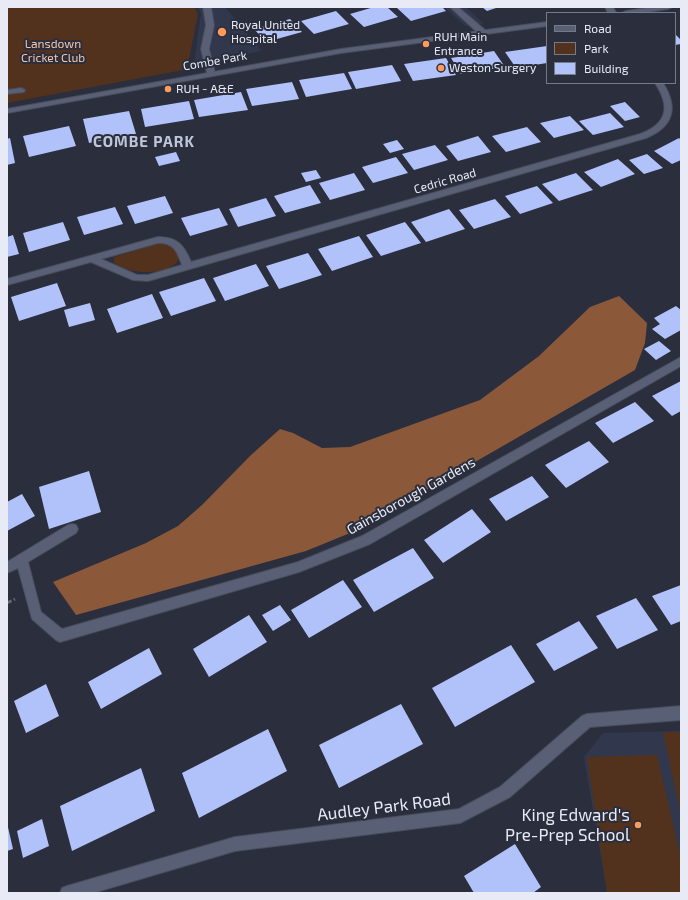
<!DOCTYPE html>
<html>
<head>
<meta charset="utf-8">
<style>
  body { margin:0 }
  #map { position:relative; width:688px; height:900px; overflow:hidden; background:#2a2e3d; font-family:"Exo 2",sans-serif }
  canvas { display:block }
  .frame { position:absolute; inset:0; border:8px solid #e8ebf5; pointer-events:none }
  .legend { position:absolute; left:546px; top:12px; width:130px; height:72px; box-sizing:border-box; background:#2a2e3d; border:1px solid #767a87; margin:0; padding:5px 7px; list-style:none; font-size:12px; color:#e8ebf5 }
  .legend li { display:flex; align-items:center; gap:8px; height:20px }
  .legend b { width:20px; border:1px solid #767a87 }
</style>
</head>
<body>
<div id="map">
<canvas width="688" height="900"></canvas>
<div class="frame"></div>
<ul class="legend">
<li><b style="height:5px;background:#596076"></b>Road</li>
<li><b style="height:11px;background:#53321d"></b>Park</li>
<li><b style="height:11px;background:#b1c1f9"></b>Building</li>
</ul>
</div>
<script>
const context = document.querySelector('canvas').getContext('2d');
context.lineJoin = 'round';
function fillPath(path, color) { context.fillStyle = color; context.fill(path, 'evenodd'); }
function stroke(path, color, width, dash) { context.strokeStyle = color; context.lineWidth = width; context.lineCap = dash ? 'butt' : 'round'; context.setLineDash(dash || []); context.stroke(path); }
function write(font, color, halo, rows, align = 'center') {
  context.font = font + ' "Exo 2",sans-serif'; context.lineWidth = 4; context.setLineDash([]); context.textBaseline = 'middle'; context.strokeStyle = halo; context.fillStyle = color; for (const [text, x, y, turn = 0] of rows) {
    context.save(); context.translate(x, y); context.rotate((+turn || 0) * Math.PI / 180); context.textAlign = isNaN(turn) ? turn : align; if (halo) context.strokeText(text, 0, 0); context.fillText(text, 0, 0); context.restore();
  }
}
fillPath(new Path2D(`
  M197 7H225L262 51 194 64 201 13Z
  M444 7H466L484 24 465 26Z
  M681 731V893H607L584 757 603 733Z`), '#31374c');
fillPath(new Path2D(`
  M7 7H194L198 13 188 65 183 70 7 103Z
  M160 243 173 247 180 257C172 277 129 275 114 263V257Z
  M663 732H681V815Z
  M657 755 681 859V893H607L587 757Z`), '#53321d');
fillPath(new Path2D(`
  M619 296 647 323 645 343 635 370 355 531 306 551 76 615 53 582 146 543 178 526 202 505 251 455 280 429 293 433 322 448 350 447 480 400 539 356 590 307Z`), '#8b5939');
fillPath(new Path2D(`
  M374 7H387L398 17 364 27 350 14Z
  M442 7 446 11 411 21 397 8Z
  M482 7H499L487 11Z
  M336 11 349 24 314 34 301 21Z
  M290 19 302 32 266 42 254 29Z
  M675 34 681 40V44L675 45Z
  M547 46V63L516 68 505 52Z
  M494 51 505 67 461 74 451 58Z
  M446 58 456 75 413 81 404 64Z
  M392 65 401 81 356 89 348 72Z
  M344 73 352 89 306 97 299 80Z
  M292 82 299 99 252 106 246 89Z
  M241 92 248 110 199 117 194 100Z
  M189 101 194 119 145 127 141 109Z
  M625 102 640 117 625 121 610 106Z
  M129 111 136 134 89 143 83 119Z
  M610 113 624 127 593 135 579 121Z
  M570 116 584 130 554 138 540 123Z
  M69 126 76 146 29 157 23 136Z
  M527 127 541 142 506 152 492 136Z
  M478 136 491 152 458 161 446 146Z
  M10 138 15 163 7 165V139Z
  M679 138 681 140V160L672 164 654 151Z
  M397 140 404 149 390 153 383 144Z
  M435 145 448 160 414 170 402 154Z
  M176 152 180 161 159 166 155 157Z
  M647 154 663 168 644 174 629 160Z
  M396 157 408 173 373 183 362 167Z
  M618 159 635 174 601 187 584 172Z
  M316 170 321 178 306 182 301 173Z
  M354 173 365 190 330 200 319 183Z
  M576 173 593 190 559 201 542 184Z
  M310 185 321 203 285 213 274 196Z
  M537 186 553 203 520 214 505 196Z
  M165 196 173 213 135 224 127 206Z
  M266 198 276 216 238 227 229 209Z
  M495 199 511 217 474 229 459 210Z
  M115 207 123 224 84 235 77 217Z
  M219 208 228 225 190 236 181 218Z
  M449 209 465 229 426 242 411 222Z
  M63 222 70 240 29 252 23 233Z
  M405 222 421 243 381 256 366 235Z
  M13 235 19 254 7 257V237Z
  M359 236 373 257 332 271 318 249Z
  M308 253 322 275 279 289 266 266Z
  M256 264 269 286 225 301 213 278Z
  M204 278 216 301 171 316 159 292Z
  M57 283 66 306 19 321 11 297Z
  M152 294 163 318 117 333 107 309Z
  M90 303 95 320 69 327 64 310Z
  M676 306 681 310V330L665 339 652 329 660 324 654 318Z
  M659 341 671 351 656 360 644 349Z
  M681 381V411L672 416 652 396Z
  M635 402 654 421 613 443 595 423Z
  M589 441 609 462 566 488 545 465Z
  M89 471 101 512 49 529 39 487Z
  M532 476 549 497 506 521 489 499Z
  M22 494 35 516 7 531V502Z
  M472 509 491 532 443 563 424 540Z
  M413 548 434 578 374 612 353 580Z
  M343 580 362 607 309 638 291 610Z
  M681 585V621L671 625 652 596Z
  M636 598 658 630 617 649 596 616Z
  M280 605 291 620 273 631 262 615Z
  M249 615 267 642 209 677 193 649Z
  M579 621 598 648 554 671 536 644Z
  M511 645 535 682 455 727 432 688Z
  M149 648 162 674 101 709 88 682Z
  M46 684 59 716 26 733 14 701Z
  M401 704 423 744 339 788 319 745Z
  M268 729 287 771 199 818 182 773Z
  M141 768 155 811 72 851 60 806Z
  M42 819 49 846 23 858 17 831Z
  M7 823 13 849 7 851Z
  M515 844 541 887 533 893H474L464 876Z`), '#b1c1f9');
const service = new Path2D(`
  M203 7H211L214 25 209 49 215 73 211 75 207 73 201 49 206 25Z
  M450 7H458L485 30V34H479Z
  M605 7H613L616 13H608Z
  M21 88 25 90 24 92 7 94V90Z`);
const minor = new Path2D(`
  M655 83H663C679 108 673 127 646 138L148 281 133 280 91 262 7 285V279L158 237C177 237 184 245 191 262L640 134C667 124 671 107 655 83ZM158 243C174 243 177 251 182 265L148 275H137L101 259Z
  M681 357V366L370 544 299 572 60 642 56 640 32 619 18 568 7 573V562L68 525 72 524 76 525 78 529 76 533 28 562 41 612 62 629 298 562 362 536Z
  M681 706V720L590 727 510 797 460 823 235 851 93 893H60L62 888 67 886 235 837 459 809 500 787 582 716 587 714Z`);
const tertiary = new Path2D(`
  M653 7H672L668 9 641 13H622L626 11Z
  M547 22V26L341 53 7 113V109L341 49Z`);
stroke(service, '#484c5a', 2);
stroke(minor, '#484c5a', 2);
stroke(tertiary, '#484c5a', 2);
stroke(new Path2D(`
  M7 603 15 599`), '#646876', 3, [5, 2.5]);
fillPath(service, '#596076');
fillPath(minor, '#596076');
fillPath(tertiary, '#596076');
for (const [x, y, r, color] of [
  [222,32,5,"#ff9b5a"],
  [426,44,4,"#ff9b5a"],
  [441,68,4,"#ff9b5a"],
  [168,89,4,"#ff9b5a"],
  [638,825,4,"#ff9b5a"]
]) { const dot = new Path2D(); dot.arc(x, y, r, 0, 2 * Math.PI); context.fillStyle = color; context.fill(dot); stroke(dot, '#2a2e3d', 1.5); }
write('12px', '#e8ebf5', '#2a2e3d', [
  ["Royal United",231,25],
  ["Hospital",231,39],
  ["RUH Main",434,37],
  ["Entrance",434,51],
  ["Weston Surgery",449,68],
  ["RUH - A&E",176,89]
], 'left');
write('12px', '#f5c5a9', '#2a2e3d', [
  ["Lansdown",53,44],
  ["Cricket Club",53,58]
]);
write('12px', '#e8ebf5', '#2a2e3d', [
  ["Combe Park",215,61,-10],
  ["Cedric Road",445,181,-16]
]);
write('14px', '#e8ebf5', '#2a2e3d', [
  ["Gainsborough Gardens",411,496,-29]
]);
context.letterSpacing = '1px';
write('bold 15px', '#c0c5d9', '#2a2e3d', [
  ["COMBE PARK",144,142]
]);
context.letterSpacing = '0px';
write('17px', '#e8ebf5', '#2a2e3d', [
  ["Audley Park Road",384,807,-7]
]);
write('17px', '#e8ebf5', '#2a2e3d', [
  ["King Edward's",630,815],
  ["Pre-Prep School",630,835]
], 'right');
</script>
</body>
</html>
